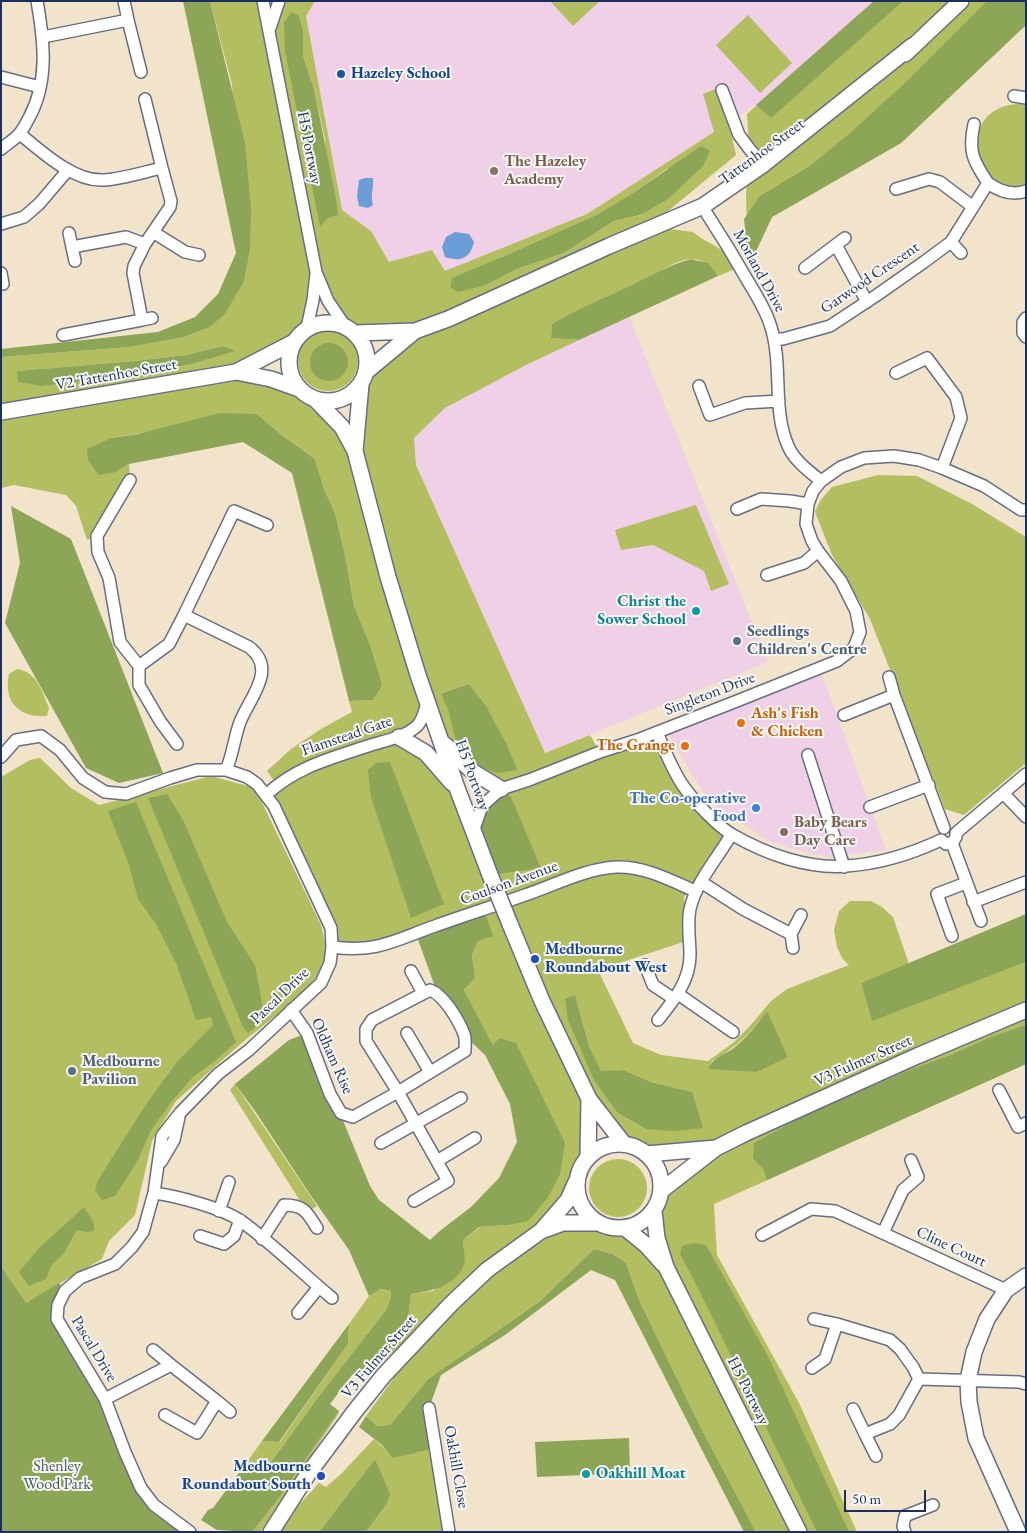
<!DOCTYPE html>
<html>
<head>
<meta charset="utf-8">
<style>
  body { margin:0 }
  #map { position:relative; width:1027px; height:1533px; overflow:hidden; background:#f2e3cb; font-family:"EB Garamond",serif }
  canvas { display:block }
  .frame { position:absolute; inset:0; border:2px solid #1b2f5e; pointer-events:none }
  .scale { position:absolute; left:844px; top:1490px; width:82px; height:22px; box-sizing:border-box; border:2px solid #1b2f5e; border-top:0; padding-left:6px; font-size:15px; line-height:18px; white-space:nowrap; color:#1b2f5e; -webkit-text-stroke:4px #f6f6f2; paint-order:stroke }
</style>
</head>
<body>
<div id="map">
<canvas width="1027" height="1533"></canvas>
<div class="frame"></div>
<div class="scale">50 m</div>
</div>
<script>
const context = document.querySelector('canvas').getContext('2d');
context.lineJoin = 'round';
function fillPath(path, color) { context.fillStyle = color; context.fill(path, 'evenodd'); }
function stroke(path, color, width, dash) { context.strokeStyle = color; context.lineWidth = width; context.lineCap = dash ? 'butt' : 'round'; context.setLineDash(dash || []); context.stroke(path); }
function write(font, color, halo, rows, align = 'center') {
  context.font = font + ' "EB Garamond",serif'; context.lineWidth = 4; context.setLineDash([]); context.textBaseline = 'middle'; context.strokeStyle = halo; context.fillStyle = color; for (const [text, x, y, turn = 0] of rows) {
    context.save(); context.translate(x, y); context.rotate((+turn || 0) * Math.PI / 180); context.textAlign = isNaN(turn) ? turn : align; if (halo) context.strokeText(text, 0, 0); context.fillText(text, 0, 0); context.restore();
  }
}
fillPath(new Path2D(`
  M315 1H875L756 105 587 214 445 272 432 250 389 262 371 231 342 210 306 16Z
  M629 316 768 662 545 753 416 465 414 438 445 408 526 365Z
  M822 674 886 850 829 857 793 849 767 840 708 800 668 735Z`), '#efd0e7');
fillPath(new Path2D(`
  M210 1H263L269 28 279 1H315L306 16 342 210 371 231 389 262 432 250 445 271 587 214 714 132 703 94 716 89 726 112 736 155 662 216 645 226 693 232C708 245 729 249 740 267L718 276C711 266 703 258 690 259 674 261 661 271 647 278 616 294 582 306 552 324L551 338 579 340 526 365 445 408 414 438 416 465 545 753 590 735 600 752 657 732 673 769 731 835 721 852 684 897 686 941 598 970 633 1043 661 1055 708 1061 733 1043 750 1026 771 1001 787 989 849 965 842 958 837 947 834 930 839 911 850 901H871L882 907 893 917 909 964 861 983 872 1020 1026 962V1064L714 1204 717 1255 799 1403 857 1532H756L699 1424 639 1300 626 1263 613 1254 594 1249 539 1302 428 1379 390 1425 377 1426 366 1416 391 1382 414 1344 401 1345 379 1365H371L396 1344 408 1319 411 1294 433 1291 464 1263 463 1240 480 1227 508 1225 547 1199 499 1038 493 1045 464 990 475 978 472 955 478 941 484 910 383 946 332 947V937L267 794 277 785 267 771 291 749 321 729 352 712 349 701 373 700 369 642 354 606 346 560 335 513 324 489 315 459 283 436 257 414 111 438 116 472 129 464 130 480 97 536 87 540 76 506 66 495 14 485 1 488V357L130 347 184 337 208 328 244 281 232 84ZM299 16 303 30V56L314 89 325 139 328 218 320 226 308 164ZM668 168 641 215 614 221 564 253 517 269 486 285 502 257 596 215 633 193ZM316 274 345 326 356 333 413 327 367 371V386L355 450 315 399 299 389 237 371 294 342 307 328ZM223 346 235 351 192 364 131 376 18 382V371L135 361 186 355ZM469 684C490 711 504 738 518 770L455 739 448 710 442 695ZM428 702 441 741 501 789 473 831 457 788 399 737 419 725ZM575 995 589 1046 601 1072 624 1070 651 1082 691 1092 594 1080ZM767 1012 788 1057 709 1069 712 1061C736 1047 750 1034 767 1012ZM590 1100 624 1144 637 1147 647 1154 715 1149 662 1190 659 1201 654 1211 665 1266 625 1228H612L597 1223 542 1230 576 1181 580 1169 588 1157Z
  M550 1H600L573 26Z
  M874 1H1026V25L901 143 772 217 751 262 748 257 746 195 749 147 747 114Z
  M748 15 792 63 760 93 716 45Z
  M1018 104 1026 105V186C1005 190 994 183 983 167 980 163 976 158 976 153 974 125 990 105 1018 104Z
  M298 361a30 30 0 1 1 60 0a30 30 0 1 1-60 0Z
  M878 475 917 476 972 504 1026 537V763L964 815 945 809 870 619 832 555 815 512 820 501 832 487Z
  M696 505 729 584 711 591 704 571 653 545 621 550 615 530Z
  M17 669C37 672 42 691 49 708L47 716C19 718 3 702 9 674Z
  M40 758 71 788 99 805 211 776 255 788 321 925 327 951 319 973 306 991 244 1041 176 1101 152 1141 135 1215 109 1241 102 1259 26 1303 1 1532V777L30 760Z
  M235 1084 317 1206 307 1212 230 1090Z
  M589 1188a29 29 0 1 1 58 0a29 29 0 1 1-58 0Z
  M381 1289 391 1291V1297L386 1310 319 1396 264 1472 244 1466 262 1441 280 1442 348 1344 349 1324 369 1296Z
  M339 1411V1413L260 1532H252L276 1502Z
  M374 1439 394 1457 436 1448 449 1532H366L386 1505 381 1475 375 1459 319 1532H280L295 1509 319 1483 326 1487 341 1474Z`), '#b2be60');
fillPath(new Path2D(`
  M183 1H210L245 143 251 209 250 248 244 281 225 314 208 328 184 337 130 347 1 357V349L158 332 195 317 218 294 236 253Z
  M874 1H903L771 118 756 105Z
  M987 1H1026V25L901 143 772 217 751 262 748 257 744 219 760 196 810 166 849 134 906 82Z
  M292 12 299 16 303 30V56L314 89 336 199 338 215 328 218 320 227 285 51 284 22Z
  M701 146 710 151 703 166 668 199 640 215 614 221 564 253 517 269 486 285 458 292 450 287 452 278 502 257 596 215 633 193Z
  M691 259 708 263 718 276 579 340 551 338 552 324C577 309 604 298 630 286 650 276 669 265 691 259Z
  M310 362a19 19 0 1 1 38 0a19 19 0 1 1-38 0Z
  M223 346 236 351 192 364 131 376 41 386 18 382 17 371 135 361 186 355Z
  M220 413 257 414 283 436 315 459 324 489 335 513 346 560 354 606 369 642 382 685 373 700 349 701 292 473 243 442 129 464 116 472 99 475 88 460 87 449 111 438 138 434Z
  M11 506 71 539 163 773 119 783 86 768 5 623 20 563Z
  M469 684 486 706 506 743 518 770 496 773 478 765 455 739 448 710 441 694Z
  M390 762 444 904 411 918 371 797 368 770 376 763Z
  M501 789 511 797 541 868 490 875 473 832 482 806Z
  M167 794 184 822 227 922 255 965 263 1009V1021L248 1033 243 1027 148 798Z
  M136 802 236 1042 215 1061 193 1077 173 1100 151 1130 138 1160 115 1196 102 1200 95 1190 98 1180 147 1103 177 1062 213 1025 211 1017 196 1020 176 963 156 924 138 899 129 865 108 811Z
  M484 910 493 936 478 941 472 955 475 978 464 990 493 1045 499 1038 516 1043 565 1143 560 1174 547 1199 528 1221 508 1225 479 1227 463 1240C463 1247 466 1257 464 1264 457 1286 431 1291 411 1294L408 1319 396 1344 371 1365 352 1375 330 1404 339 1411 276 1502 252 1532 217 1530 201 1520 208 1510 213 1508 244 1466 264 1472 319 1396 386 1310 391 1297V1291L381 1289 369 1296 349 1250 309 1193 255 1111 235 1084 289 1040 307 1033 370 1186 379 1200 430 1240 441 1230 471 1207 499 1178 517 1142 510 1104 485 1055 465 1036 433 991 434 984 416 934Z
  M1026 914V962L872 1021 861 983Z
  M575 995 589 1046 601 1071 624 1070 651 1082 692 1092 703 1128 674 1131 646 1129 617 1112 594 1080 568 1020 565 999Z
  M767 1011 788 1057 757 1072 708 1069C714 1056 725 1055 735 1047 748 1036 757 1025 767 1011Z
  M1026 1025V1064L767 1180 764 1170 753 1158 754 1143 805 1115 910 1070 953 1054 991 1037Z
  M84 1207 93 1221 94 1231 86 1232 77 1230 64 1253 51 1266 46 1279 29 1286 19 1272 39 1248Z
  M694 1243 706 1245 769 1358 849 1532H817L700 1292 680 1254 682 1246Z
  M594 1249 613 1254 626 1263 639 1300 699 1424 756 1532H744L615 1280 591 1270 505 1335 441 1375 429 1408 436 1448 393 1458 382 1445 359 1427 366 1416 377 1426 390 1425 428 1379 539 1302Z
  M1 1267 26 1303 59 1283 65 1291 57 1319 105 1399 141 1488 189 1532H1Z
  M349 1324 348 1344 279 1442 262 1441Z
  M629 1438 630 1473 537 1477 535 1442Z
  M375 1459 390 1494 386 1505 366 1532H319Z`), '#8da556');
fillPath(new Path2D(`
  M365 178H373C374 189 370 194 373 205L368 208 359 206 357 196 359 180Z
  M455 232 469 234 474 242C470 259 460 262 445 257L442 247 446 237Z`), '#6b9ed6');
const minor = new Path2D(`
  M263 1 316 272 328 301 345 326
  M128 20 141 72
  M270 28 279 1
  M43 37 128 20 124 1
  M1 77 40 87
  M722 90 739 135 751 151 764 164
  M1014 96 1026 98
  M974 124C968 151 973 161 988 183
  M20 134C42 152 74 182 104 180 122 179 144 172 162 168L145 99
  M1 149C7 144 14 140 19 134 23 130 26 123 29 118 49 81 44 41 37 1
  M162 168 171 201 170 207 153 232 185 252 199 255
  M896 189 929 179 940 182 973 207
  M707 214C722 237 736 260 749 283 757 296 765 309 770 324 784 365 771 410 789 448 795 461 810 472 821 481
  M1 224 24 217 39 204 68 170
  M69 233 72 247
  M951 242 961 253
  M145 244 134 266 133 273 142 320 152 318
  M836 245 867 302
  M75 261 72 247 126 237 145 244 153 232
  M805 268 845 238
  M1 273 3 284
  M1026 318 1023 322V333L1026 337
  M307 328 313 300 316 274
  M63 335 142 320
  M775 339H783L830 326 877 295 924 262 951 242 988 183C999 191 1012 196 1026 191
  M896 373 927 358 956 397 961 418 942 468
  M699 386 710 415 745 403 779 401
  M130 480 97 536 98 552 109 578 120 642 139 666V685L160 721 177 744
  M737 509 761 499 790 501 808 504
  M767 575 804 563 818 551
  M139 666 169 644 184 615
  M889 677 894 695 944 828
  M844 715 894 695
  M657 732C665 751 672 770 684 787 694 801 718 827 733 835 766 854 807 869 846 866 879 864 911 854 941 840
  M808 755 844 867
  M1 757 16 740 41 736 60 750 83 778 105 792 126 794 170 778 197 770H226L247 777 257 784 274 806 331 928 332 947 330 963 321 983 249 1050 218 1074 180 1113 162 1136 154 1193 143 1232 132 1247 115 1264 80 1278 65 1291 58 1305 57 1319 105 1399 125 1452 141 1488 154 1505 190 1532
  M226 770C233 755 234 738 240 722 250 697 278 669 249 647L184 615 234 511 267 525
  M267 794C298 766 332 758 371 745 387 740 405 737 417 726 423 721 425 708 428 701
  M1004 794 1026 817
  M870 807 929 785
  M473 832 482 806 501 789 529 780 600 752 637 740 737 701 837 661 854 648 860 632 856 611 841 581 818 551 812 541 806 524 808 504 813 491 821 481 841 467 864 458 894 456 919 460 942 468 984 486 1021 510H1026
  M941 840 946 844 953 842 956 837V833L1026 774
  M952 843 981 921
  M701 882 743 909 791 934 801 915
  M973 902 1026 882
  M791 934 793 948
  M952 936 937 894 966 883
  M332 947C377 953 395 940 435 926 465 915 495 906 525 895 555 885 584 869 616 867 644 866 670 880 695 891
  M645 965 653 985 674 999
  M411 971 423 993
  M678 994 733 1032
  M291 1010 307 1033 330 1094 341 1113 353 1117 398 1092 465 1051C465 1046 466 1039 464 1034 459 1021 444 995 430 990L372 1020 366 1029V1041L398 1092 448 1181 414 1201
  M658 1020C674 1000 690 981 690 955 690 940 687 924 690 909 696 882 717 859 731 835
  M407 1033 430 1072
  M999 1090 1018 1127 1026 1123
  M381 1143 461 1098
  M437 1161 475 1138
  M161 1162 174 1140 179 1117
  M154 1193C177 1196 222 1208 241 1221 273 1244 302 1273 332 1298
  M219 1211 229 1182
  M883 1233 903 1190 918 1177 911 1160
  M762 1235 811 1209 835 1211 1006 1290
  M200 1236 224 1244 234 1236 240 1220
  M262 1239 284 1205C304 1205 307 1212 317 1228
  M298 1313 319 1287
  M814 1319 837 1324 890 1340 900 1349 913 1367 919 1379
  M812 1368 825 1359 837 1324
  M105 1399 171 1365 153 1350
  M217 1401 230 1412
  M429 1408 449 1532
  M853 1409 865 1434
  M165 1415 197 1433 217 1401 171 1365
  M876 1456 865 1434 890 1424 899 1415 919 1379 1019 1382 1026 1384
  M905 1532 903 1526 905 1516 933 1505`);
const tertiary = new Path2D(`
  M905 54 961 1
  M289 362a39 39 0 1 1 78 0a39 39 0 1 1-78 0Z
  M356 333 415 331 448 319 609 246 703 206 764 164 912 46
  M367 371 415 331
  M236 372 271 379 299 389
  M315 399 342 427 355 451 388 577 418 675 457 788 490 875
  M1 412 236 372 294 342
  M355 451 361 384
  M399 737 426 753 452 783
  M444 744 473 772 501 789
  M510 924 542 1001 589 1099 624 1144
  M577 1186a42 42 0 1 1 84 0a42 42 0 1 1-84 0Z
  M647 1154 716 1148
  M588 1157 589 1099
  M662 1190 716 1148 746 1133 917 1056 1026 1010
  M654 1211 657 1238 666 1267 799 1532
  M625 1228 646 1245 663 1264
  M542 1230 568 1200 576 1182
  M271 1532 308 1474 355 1411 384 1375 451 1304 487 1270 541 1231 563 1223H597
  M1018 1532 976 1438 969 1402 968 1380 974 1352 987 1319 1006 1290 1026 1276`);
stroke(minor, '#666e84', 14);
stroke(tertiary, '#666e84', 18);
stroke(minor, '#fff', 11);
stroke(tertiary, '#fff', 15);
const tertiaryBridge = new Path2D(`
  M490 875 510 924`);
stroke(tertiaryBridge, '#666e84', 18, []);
stroke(tertiaryBridge, '#fff', 15);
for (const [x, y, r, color] of [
  [341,74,5,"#1a4fb4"],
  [494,171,5,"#8d6e63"],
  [696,611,5,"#0f9aa8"],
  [737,641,5,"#5c6f8a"],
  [741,723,5,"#e8710a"],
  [685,746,5,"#e8710a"],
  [756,808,5,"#3f7fe0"],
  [784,832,5,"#8d6e63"],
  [535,959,5,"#1a4fb4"],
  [72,1071,5,"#5c6f8a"],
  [586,1474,5,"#0f9aa8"],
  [321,1476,5,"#1a4fb4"]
]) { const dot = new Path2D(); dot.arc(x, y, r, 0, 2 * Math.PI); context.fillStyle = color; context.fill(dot); stroke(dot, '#f6f6f2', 2); }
write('bold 16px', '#164399', '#f6f6f2', [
  ["Hazeley School",351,74],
  ["Medbourne",545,950],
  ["Roundabout West",545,968],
  ["Medbourne",311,1467,"right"],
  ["Roundabout South",311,1485,"right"]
], 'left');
write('16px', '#1b2f5e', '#f6f6f2', [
  ["H5 Portway",309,148,79],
  ["Tattenhoe Street",762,152,-36],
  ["Morland Drive",759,271,61],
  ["Garwood Crescent",870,278,-34],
  ["V2 Tattenhoe Street",116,375,-10],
  ["Singleton Drive",710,694,-21],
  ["Flamstead Gate",347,736,-19],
  ["H5 Portway",472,775,70],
  ["Coulson Avenue",509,883,-20],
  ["Pascal Drive",280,996,-44],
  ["Oldham Rise",332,1056,66],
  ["V3 Fulmer Street",863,1061,-24],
  ["Cline Court",951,1247,25],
  ["Pascal Drive",94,1349,59],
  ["V3 Fulmer Street",379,1357,-49],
  ["H5 Portway",748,1391,63],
  ["Oakhill Close",456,1467,80]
]);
write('bold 16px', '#785e54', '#f6f6f2', [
  ["The Hazeley",504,162],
  ["Academy",504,180],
  ["Baby Bears",794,823],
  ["Day Care",794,841]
], 'left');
write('bold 16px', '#0d838f', '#f6f6f2', [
  ["Christ the",686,602],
  ["Sower School",686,620],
  ["Oakhill Moat",596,1474,"left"]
], 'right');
write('bold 16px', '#4e5e75', '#f6f6f2', [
  ["Seedlings",747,632],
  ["Children's Centre",747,650],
  ["Medbourne",82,1062],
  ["Pavilion",82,1080]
], 'left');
write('bold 16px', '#c56008', '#f6f6f2', [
  ["Ash's Fish",751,714],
  ["& Chicken",751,732],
  ["The Grange",675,746,"right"]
], 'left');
write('bold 16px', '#366cbe', '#f6f6f2', [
  ["The Co-operative",746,799],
  ["Food",746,817]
], 'right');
write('16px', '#485a5f', '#f6f6f2', [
  ["Shenley",57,1467],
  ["Wood Park",57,1485]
]);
</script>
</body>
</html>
